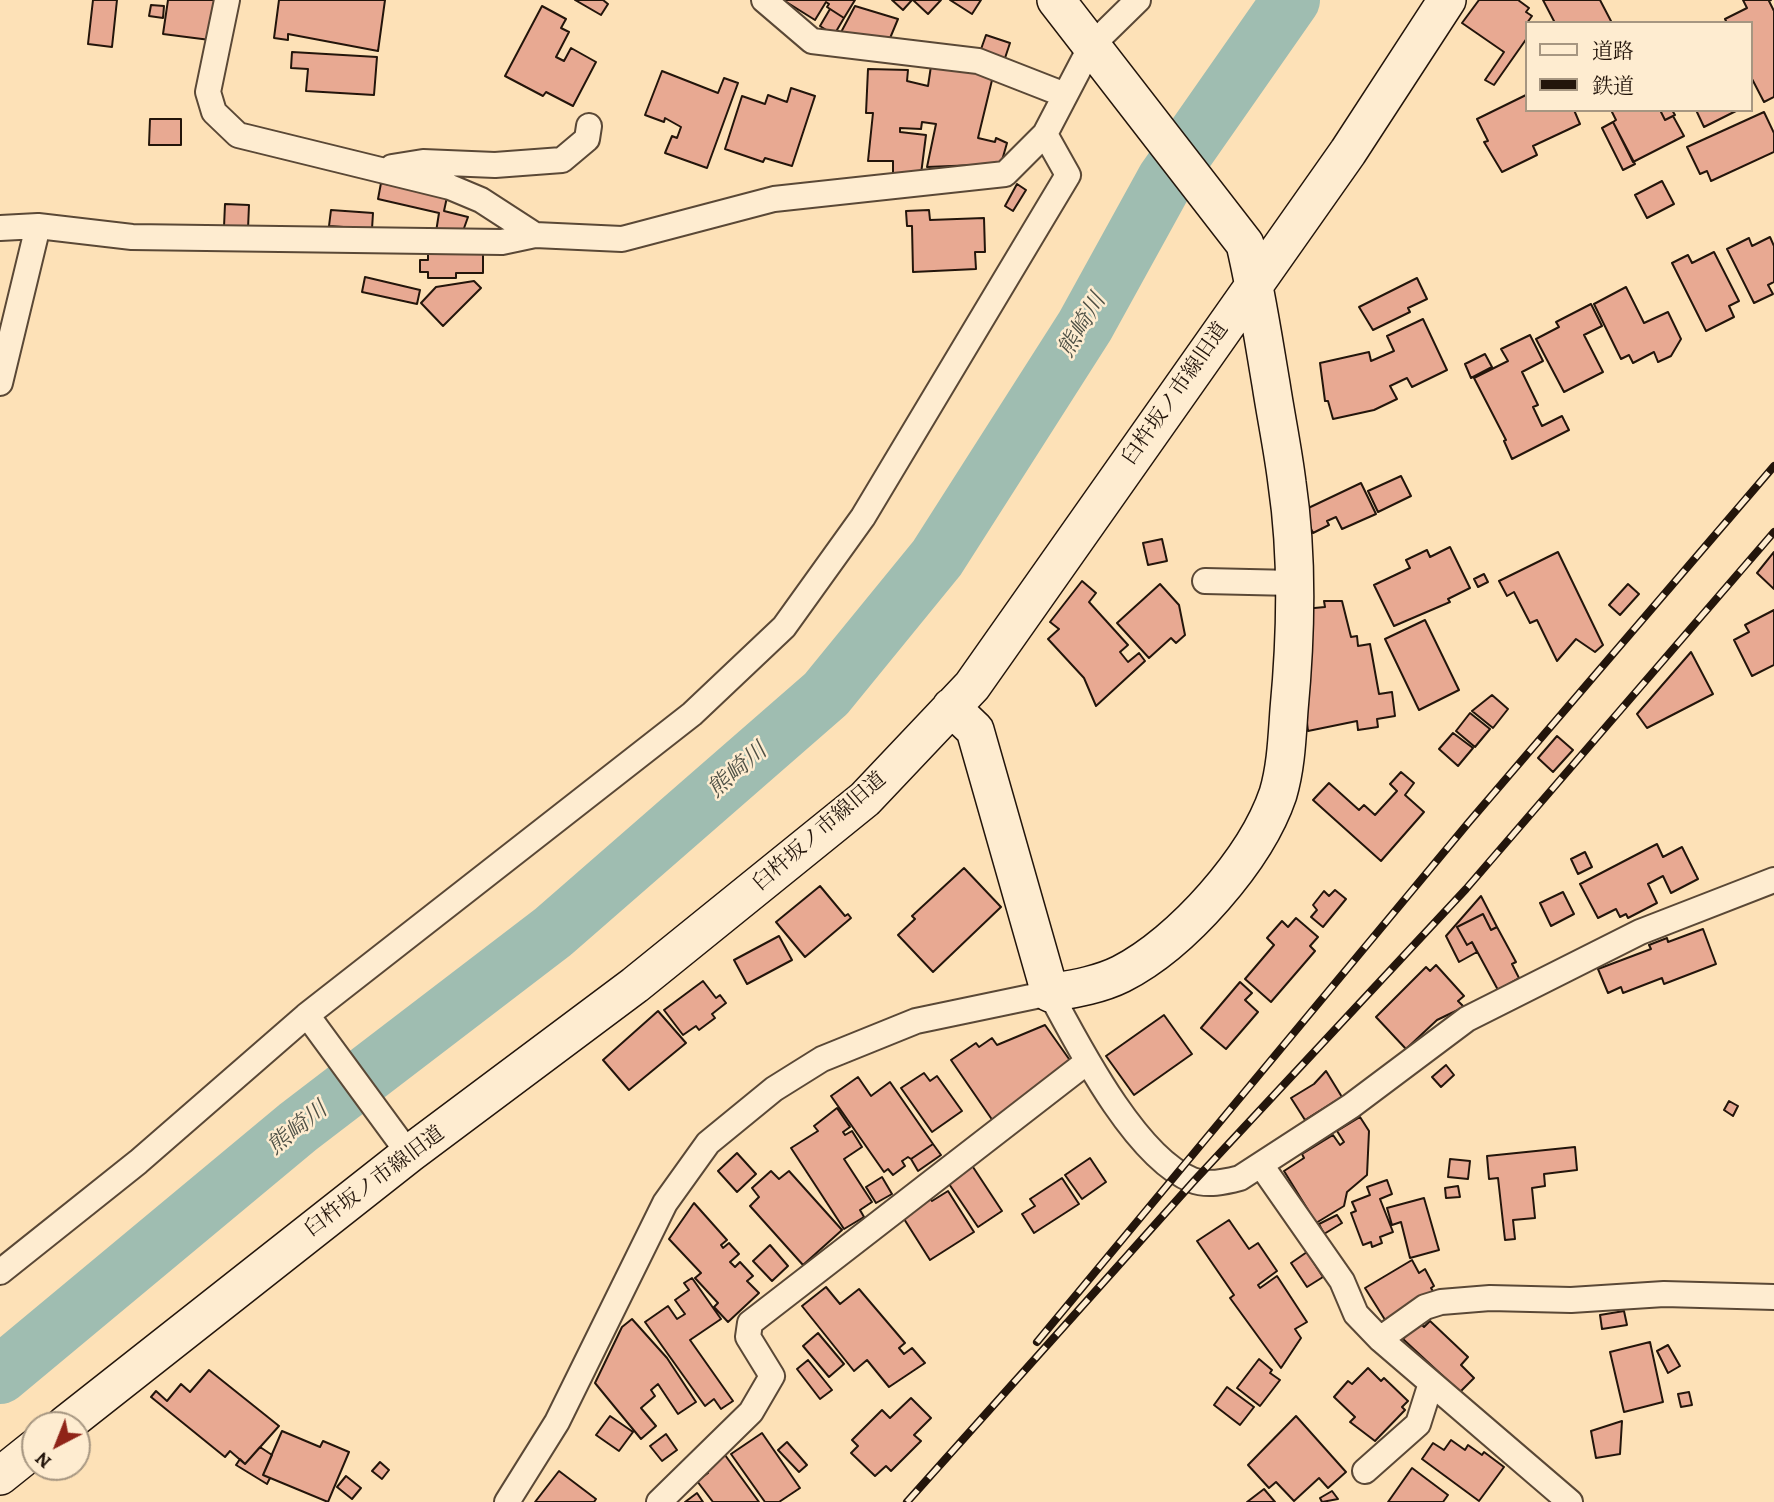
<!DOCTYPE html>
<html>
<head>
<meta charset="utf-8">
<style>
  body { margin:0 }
  #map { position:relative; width:1774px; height:1502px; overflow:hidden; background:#fde1b7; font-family:Alegreya,"Noto Serif JP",serif }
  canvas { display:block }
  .legend { position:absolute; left:1525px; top:21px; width:228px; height:91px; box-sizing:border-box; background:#feecd0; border:2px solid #a69681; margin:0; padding:9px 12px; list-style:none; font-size:21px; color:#23150b }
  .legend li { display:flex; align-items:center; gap:14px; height:35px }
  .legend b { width:35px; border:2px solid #a69681 }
  .north { position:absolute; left:21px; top:1411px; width:70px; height:70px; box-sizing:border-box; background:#feecd0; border:2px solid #a69681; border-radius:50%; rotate:222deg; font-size:19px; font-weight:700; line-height:28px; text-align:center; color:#23150b }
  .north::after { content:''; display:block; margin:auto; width:24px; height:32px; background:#8f2418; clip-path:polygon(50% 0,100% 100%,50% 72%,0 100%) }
</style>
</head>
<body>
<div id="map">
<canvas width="1774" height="1502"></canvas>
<ul class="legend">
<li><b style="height:9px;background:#feecd0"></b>道路</li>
<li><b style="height:9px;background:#23150b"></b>鉄道</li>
</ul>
<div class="north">N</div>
</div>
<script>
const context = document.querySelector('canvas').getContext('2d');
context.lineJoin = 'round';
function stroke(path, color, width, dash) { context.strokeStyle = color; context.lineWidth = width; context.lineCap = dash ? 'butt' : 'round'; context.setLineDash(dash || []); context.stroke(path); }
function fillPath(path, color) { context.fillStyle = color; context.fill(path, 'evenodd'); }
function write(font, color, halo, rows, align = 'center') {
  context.font = font + ' Alegreya,"Noto Serif JP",serif'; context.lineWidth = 5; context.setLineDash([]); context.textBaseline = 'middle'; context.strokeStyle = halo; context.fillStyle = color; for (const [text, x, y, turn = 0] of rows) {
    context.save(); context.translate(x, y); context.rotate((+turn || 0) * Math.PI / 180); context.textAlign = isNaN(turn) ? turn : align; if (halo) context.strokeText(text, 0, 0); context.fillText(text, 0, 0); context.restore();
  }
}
stroke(new Path2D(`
  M0 1375 298 1127 553 932 826 694 937 558 1085 326 1166 179 1291 0`), '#9fbdb1', 58);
const building = new Path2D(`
  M93 0H117L112 47 88 44Z
  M168 0H216L210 40 163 34Z
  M279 0H385L378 51 288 34V40L274 38Z
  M575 0H603L608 4 601 15Z
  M783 0H855L844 18 827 7 829 4 826 2 815 20Z
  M892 0H912L903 10Z
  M913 0H941L928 14Z
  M950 0H981L972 14Z
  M1479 0H1518L1529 8 1526 12 1532 16 1527 23V38L1494 85 1485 80 1504 52 1462 23Z
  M1543 0H1600L1612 23H1555Z
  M1743 0H1771L1769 1 1774 11V97L1764 102 1751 77V23H1727L1725 19 1747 8Z
  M151 5 164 6 163 18 149 16Z
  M542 6 566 19 561 28 569 32 556 57 564 61 571 48 596 62 573 106 546 92 543 96 505 76Z
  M855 6 898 19 888 43 839 36Z
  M830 9 844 18 834 35 820 26Z
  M986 35 1010 43 1004 61 980 52Z
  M292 52 377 57 374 95 306 91 308 69 291 68Z
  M946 64 993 76 978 138 995 142 996 138 1007 143 1001 164 927 167 936 124 922 122 921 129 900 128V132L926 135 921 174H893V161H868L873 113H866L868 69 908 70 907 81 928 86 931 66 945 69Z
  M662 71 718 93 724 78 738 83 707 168 665 153 672 136 677 138 681 127 665 118 664 122 645 115Z
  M791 88 815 96 792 166 765 158 763 162 725 149 742 96 765 104 768 95 787 102Z
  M1526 95 1527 110H1574L1580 124 1533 146 1537 155 1502 172 1484 142 1488 141 1477 119Z
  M1611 110H1660L1665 120 1673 116 1684 136 1633 162 1613 122 1616 120Z
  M1660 110H1672L1675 115 1665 120Z
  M1696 110H1738L1704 127Z
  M1764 112 1774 133V152L1711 181 1707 171 1700 174 1687 147Z
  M150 119H181V145H149Z
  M1613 122 1635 164 1623 170 1602 128Z
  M1662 181 1674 204 1647 218 1635 195Z
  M381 183 447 197 444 211 468 217 463 231 436 232 439 213 378 199Z
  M1017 184 1026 190 1013 211 1005 206Z
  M225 204 249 205 248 229 224 227Z
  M331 210 373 213 372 229 329 226Z
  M929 210 930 220 984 218 985 252H975L976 269 913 272 912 226H907L906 211Z
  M1770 237 1774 246V282L1768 285 1773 294 1754 303 1727 249 1749 238 1752 246Z
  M428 250H483V273H456V278H428V272H420V260H428Z
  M1714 252 1739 301 1729 306 1734 317 1706 331 1672 263 1688 255 1692 263Z
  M365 277 420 290 417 304 362 292Z
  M1417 278 1427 299 1408 308 1410 312 1373 330 1359 307Z
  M474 281 481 288 443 326 421 303 436 287Z
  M1626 287 1644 323 1668 312 1681 339 1671 356 1658 362 1654 352 1633 363 1629 355 1621 359 1594 304Z
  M1591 304 1602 326 1584 335 1603 372 1564 392 1536 339 1559 327 1556 322Z
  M1423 319 1447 370 1412 387 1407 378 1390 386 1397 399 1374 410 1333 419 1328 401H1325L1320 363 1369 352 1371 361 1394 351 1387 336Z
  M1530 335 1543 361 1522 372 1538 405 1533 407 1542 426 1562 416 1569 430 1512 459 1504 441 1506 440 1474 378 1508 361 1501 349Z
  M1485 354 1492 367 1471 378 1465 364Z
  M1401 476 1411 496 1378 512 1368 491Z
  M1361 483 1376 514 1342 529 1336 517 1327 521 1329 525 1313 533 1302 511Z
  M1162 539 1167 561 1148 565 1143 543Z
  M1450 547 1470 588 1448 599 1450 602 1394 626 1374 585 1410 568 1406 560 1427 550 1430 557Z
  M1558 552 1603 645 1595 652 1576 639 1557 661 1537 620 1530 623 1514 592 1507 596 1499 581Z
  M1774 552V589L1757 573Z
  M1484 574 1488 582 1478 587 1474 579Z
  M1082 581 1096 593 1089 602 1128 645 1120 652 1128 662 1139 653 1145 661 1096 706 1084 678 1048 639 1059 629 1050 622Z
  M1160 584 1179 605 1185 635 1176 643 1171 638 1149 658 1117 623Z
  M1628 584 1639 594 1620 615 1609 605Z
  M1324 601H1342L1351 637 1357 636 1358 646 1370 644 1379 694 1392 692 1395 716 1377 719 1378 727 1358 730 1357 721 1308 731 1302 681 1304 609 1325 607Z
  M1774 610V665L1752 676 1734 640 1749 632 1745 625Z
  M1425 620 1459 690 1419 710 1385 639Z
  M1691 652 1713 694 1647 728 1637 714Z
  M1492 695 1508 709 1493 728 1472 711Z
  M1470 713 1490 729 1475 747 1456 731Z
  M1453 733 1473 748 1458 766 1439 749Z
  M1557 736 1573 750 1553 772 1538 758Z
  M1401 772 1414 783 1405 795 1424 812 1381 861 1313 800 1329 783 1359 810 1364 805 1375 815 1397 791 1390 784Z
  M1657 844 1663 857 1682 847 1698 879 1671 893 1663 876 1648 884 1657 903 1628 918 1626 914 1620 917 1616 909 1598 918 1580 884Z
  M1585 852 1592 867 1578 874 1571 859Z
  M964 868 1001 907 933 972 898 935 915 919 912 916Z
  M820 886 845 916 848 914 851 918 805 957 776 922Z
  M1335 890 1346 899 1323 927 1311 917 1317 910 1313 905 1324 891 1329 896Z
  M1563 892 1574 914 1551 926 1540 903Z
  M1481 896 1497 927 1491 930 1483 914 1457 927 1467 945 1472 942 1477 952 1459 962 1446 936Z
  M1483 914 1491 930 1497 927 1516 962 1512 964 1519 978 1498 990 1472 942 1467 945 1457 927Z
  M1296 918 1318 937 1310 946 1315 951 1271 1002 1245 979 1274 945 1267 938 1282 921 1288 927Z
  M1703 929 1716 964 1664 984 1662 978 1623 993 1621 987 1608 993 1598 969 1651 949 1649 945 1667 938 1668 942Z
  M779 936 792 960 747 984 734 960Z
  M1436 965 1464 996 1458 1001 1464 1007 1437 1020 1406 1049 1376 1017 1426 967 1430 971Z
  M703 981 716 998 720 995 726 1003 712 1014 715 1018 699 1030 696 1026 683 1035 664 1010Z
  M1240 982 1252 993 1245 1000 1258 1012 1226 1049 1201 1028Z
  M658 1011 686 1043 629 1090 603 1060Z
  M1164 1015 1192 1054 1134 1095 1106 1056Z
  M1045 1025 1074 1066 993 1121 951 1060 976 1043 979 1047 992 1038 997 1045Z
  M1446 1065 1454 1075 1441 1087 1432 1077Z
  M1326 1071 1342 1097 1305 1120 1291 1098 1314 1084Z
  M924 1073 930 1081 937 1076 962 1111 932 1132 901 1088Z
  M858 1077 871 1096 890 1082 933 1144 911 1159 908 1157 902 1161 905 1166 893 1175 888 1169 884 1172 831 1096Z
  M1729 1101 1738 1106 1733 1116 1724 1110Z
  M837 1108 850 1127 843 1132 845 1135 852 1131 862 1147 844 1159 872 1202 860 1210 864 1217 844 1229 791 1148 818 1131 814 1126Z
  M1360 1117 1369 1131 1367 1175 1347 1192 1344 1206 1316 1223 1284 1171 1304 1158 1302 1154 1333 1135 1340 1145 1344 1142 1337 1131Z
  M933 1144 941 1155 918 1171 911 1159Z
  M1575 1147 1577 1170 1544 1174 1545 1186 1532 1188 1535 1218 1513 1220 1515 1239 1505 1240 1498 1178 1489 1179 1487 1156Z
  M737 1153 756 1174 737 1192 718 1171Z
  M1090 1158 1106 1182 1082 1199 1065 1175Z
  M1450 1159 1470 1161 1468 1179 1448 1177Z
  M969 1161 1002 1211 978 1227 945 1178Z
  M771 1171 779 1179 789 1171 842 1230 803 1265 750 1206 759 1197 752 1188Z
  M882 1177 892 1194 876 1203 866 1187Z
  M1062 1178 1079 1204 1034 1233 1022 1214 1035 1206 1030 1199Z
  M1387 1180 1392 1194 1380 1199 1393 1232 1380 1237 1382 1243 1372 1247 1371 1242 1363 1245 1351 1213 1356 1211 1352 1202 1370 1195 1367 1187Z
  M1458 1186 1460 1197 1446 1198 1445 1188Z
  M948 1191 974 1232 930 1260 899 1211 927 1193 932 1201Z
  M1424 1198 1439 1250 1410 1258 1401 1222 1392 1225 1387 1208Z
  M694 1203 727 1240 721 1245 723 1248 729 1243 739 1254 730 1262 735 1267 740 1262 753 1276 747 1281 759 1293 728 1322 714 1307 718 1303 695 1278 701 1273 669 1239Z
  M1337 1215 1342 1223 1324 1234 1319 1224Z
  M1229 1220 1249 1249 1258 1243 1277 1271 1258 1285 1260 1288 1277 1276 1307 1322 1295 1329 1301 1338 1281 1368 1230 1298 1234 1295 1197 1241Z
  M770 1245 788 1266 772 1281 753 1261Z
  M1307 1252 1323 1277 1307 1287 1291 1263Z
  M1412 1260 1419 1273 1425 1269 1434 1286 1431 1288 1434 1293 1387 1323 1365 1288Z
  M692 1278 721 1319 690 1340 733 1401 721 1409 714 1399 705 1406 645 1322 668 1306 677 1319 685 1314 675 1300 689 1290 684 1283Z
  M826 1287 840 1304 859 1289 905 1343 899 1348 904 1354 912 1348 925 1363 889 1387 867 1360 854 1371 802 1306Z
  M1624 1311 1627 1325 1602 1329 1600 1315Z
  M632 1319 667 1358 696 1402 678 1414 658 1384 651 1390 655 1396 641 1408 656 1426 641 1439 595 1383 622 1327Z
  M1430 1321 1468 1357 1461 1365 1474 1378 1460 1392 1403 1339 1419 1322 1424 1327Z
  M818 1333 844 1364 829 1377 803 1346Z
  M1650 1342 1663 1402 1624 1412 1610 1352Z
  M1668 1345 1680 1366 1668 1373 1657 1351Z
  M1259 1359 1272 1370 1270 1373 1280 1380 1260 1406 1237 1388Z
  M808 1360 832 1390 820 1399 797 1369Z
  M1368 1368 1381 1381 1384 1378 1408 1401 1402 1407 1405 1410 1375 1441 1350 1422 1355 1417 1334 1397 1348 1381 1352 1384Z
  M209 1370 279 1426 245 1464 230 1451 225 1457 151 1397 156 1391 167 1401 181 1384 190 1392Z
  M1227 1387 1254 1407 1240 1425 1214 1405Z
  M1689 1392 1692 1405 1681 1407 1678 1394Z
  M911 1398 931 1418 914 1435 921 1441 891 1471 886 1466 875 1476 851 1453 858 1446 852 1440 882 1410 890 1418Z
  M610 1416 633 1432 619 1451 596 1435Z
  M1296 1416 1346 1472 1328 1488 1319 1478 1294 1501 1276 1482 1269 1488 1248 1465Z
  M1622 1421 1620 1454 1596 1458 1591 1431Z
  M282 1431 320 1447 323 1441 349 1452 328 1502 263 1475Z
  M762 1433 800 1488 779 1502H765L731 1454Z
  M666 1434 677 1450 662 1461 650 1446Z
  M1451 1440 1465 1450 1468 1445 1482 1455 1484 1452 1504 1467 1479 1501 1422 1459 1433 1443 1444 1450Z
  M787 1442 807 1465 799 1472 778 1450Z
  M260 1447 272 1455 263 1475 270 1478 267 1484 236 1465 240 1459 245 1464Z
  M725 1455 759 1502H713L697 1481 708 1473 706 1469Z
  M380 1462 389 1470 382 1479 372 1471Z
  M1412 1468 1448 1495 1443 1502H1388Z
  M559 1471 596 1499 594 1502H535Z
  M346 1476 361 1488 352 1499 337 1487Z
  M1264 1489 1275 1502H1247Z
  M1332 1491 1338 1499 1322 1502 1320 1498Z
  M697 1493 703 1502H685Z`);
fillPath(building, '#e8a992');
stroke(building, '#23150b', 2);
const street = new Path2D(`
  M227 0 208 92 214 112 238 135 450 187 481 200 535 235
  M764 0 812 41 978 61 1065 95
  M392 167 423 162 495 165 562 160 587 139 589 126
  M0 228 38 226 132 237 502 242 535 235 622 239 774 199 1005 174 1045 134 1091 46 1138 0
  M0 383 38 226
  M1205 581 1293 583
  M307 1015 409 1154
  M1261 1165 1342 1281 1356 1314 1380 1339 1570 1502
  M0 1272 138 1162 307 1015 692 714 784 627 863 517 1068 175 1045 134
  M1380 1339 1425 1307 1441 1302 1490 1298 1571 1300 1664 1294 1774 1297
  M1365 1471 1418 1424 1431 1383
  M507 1502 557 1422 665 1203 708 1143 774 1089 822 1059 916 1021 1050 993C1078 1045 1135 1157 1192 1180 1207 1186 1225 1182 1240 1178L1351 1106 1467 1019 1640 932 1774 880
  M659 1502 751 1412 772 1376 748 1337 750 1323 1087 1062`);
const secondary = new Path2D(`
  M951 707 975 730 1050 993C1073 989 1099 985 1121 974 1182 943 1256 859 1278 794 1286 767 1287 738 1289 710 1296 636 1298 557 1287 483 1283 450 1276 417 1271 384 1263 337 1256 290 1245 244L1056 0
  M65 1425 409 1154 635 985 865 799 972 686 1348 152 1447 0
  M0 1476 35 1448`);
stroke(street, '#5a4836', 28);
stroke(secondary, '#23150b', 40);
stroke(street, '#feecd0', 24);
stroke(secondary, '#feecd0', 37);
const rail = new Path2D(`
  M1037 1342 1469 822 1774 466
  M907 1502 1194 1181 1466 889 1774 532`);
stroke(rail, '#23150b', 8);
stroke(rail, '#feecd0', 5, [16]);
write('21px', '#23150b', '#feecd0', [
  ["臼杵坂ノ市線旧道",1176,394,-55],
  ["臼杵坂ノ市線旧道",820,832,-41],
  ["臼杵坂ノ市線旧道",375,1182,-37]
]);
write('italic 23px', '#4e5045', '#feecd0', [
  ["熊崎川",1083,326,-59],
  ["熊崎川",738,771,-41],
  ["熊崎川",298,1129,-39]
]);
</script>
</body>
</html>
